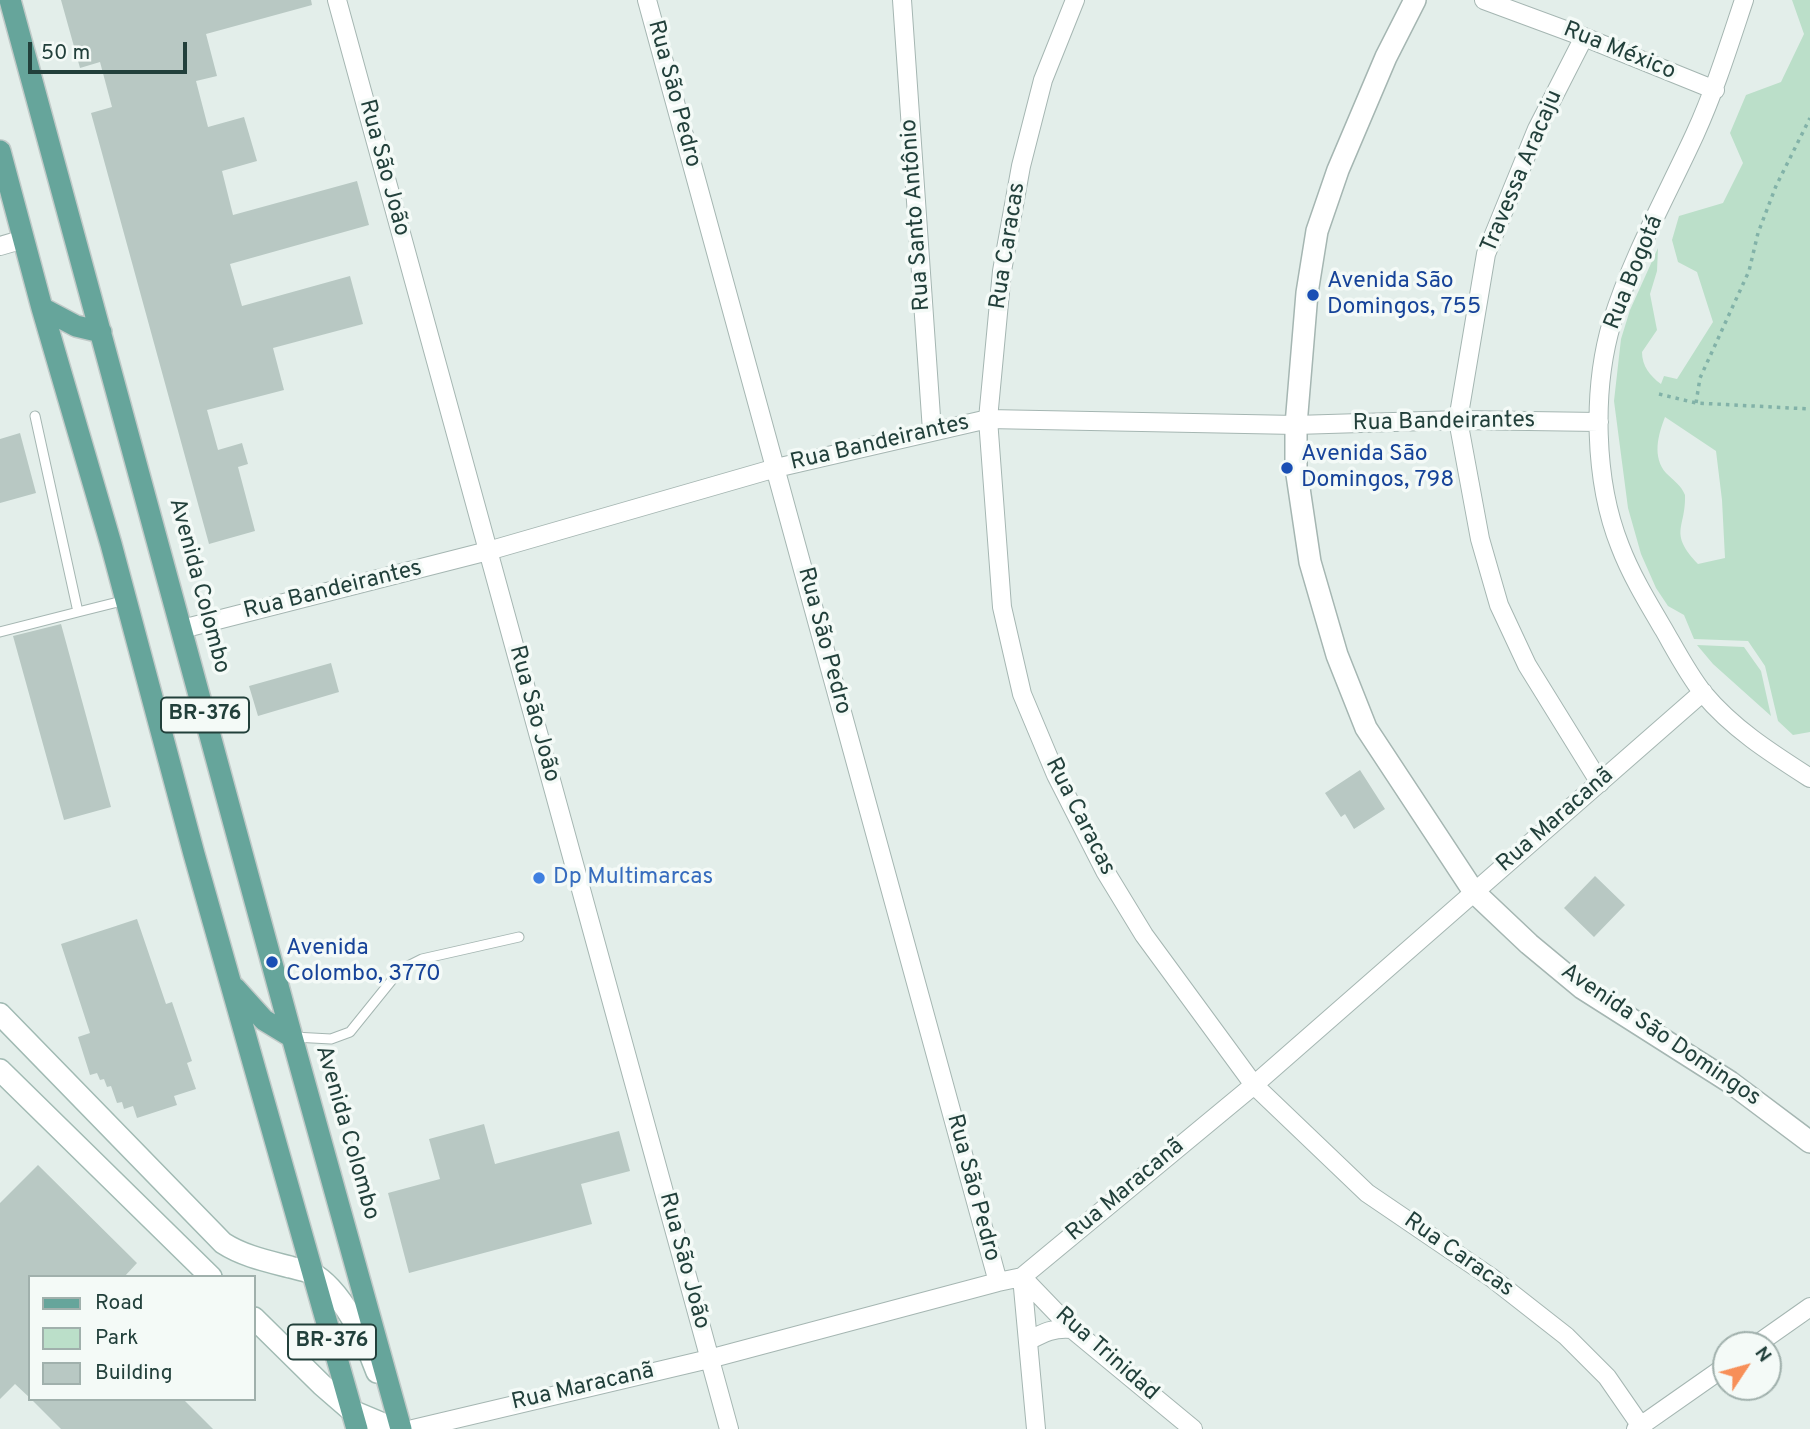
<!DOCTYPE html>
<html>
<head>
<meta charset="utf-8">
<style>
  body { margin:0 }
  #map { position:relative; width:1810px; height:1429px; overflow:hidden; background:#e3eeea; font-family:Overpass,sans-serif }
  canvas { display:block }
  .legend { position:absolute; left:28px; top:1275px; width:228px; height:126px; box-sizing:border-box; background:#f4faf7; border:2px solid #a0b0ac; margin:0; padding:9px 12px; list-style:none; font-size:21px; color:#22403b }
  .legend li { display:flex; align-items:center; gap:14px; height:35px }
  .legend b { width:35px; border:2px solid #a0b0ac }
  .north { position:absolute; left:1712px; top:1331px; width:70px; height:70px; box-sizing:border-box; background:#f4faf7; border:2px solid #a0b0ac; border-radius:50%; rotate:54deg; font-size:19px; font-weight:700; line-height:28px; text-align:center; color:#22403b }
  .north::after { content:''; display:block; margin:auto; width:24px; height:32px; background:#f78f58; clip-path:polygon(50% 0,100% 100%,50% 72%,0 100%) }
  .scale { position:absolute; left:28px; top:42px; width:159px; height:32px; box-sizing:border-box; border:4px solid #22403b; border-top:0; padding-left:9px; font-size:21px; line-height:24px; white-space:nowrap; color:#22403b; -webkit-text-stroke:5px #f4faf7; paint-order:stroke }
</style>
</head>
<body>
<div id="map">
<canvas width="1810" height="1429"></canvas>
<ul class="legend">
<li><b style="height:9px;background:#66a59b"></b>Road</li>
<li><b style="height:19px;background:#bbdfc9"></b>Park</li>
<li><b style="height:19px;background:#b8c8c3"></b>Building</li>
</ul>
<div class="north">N</div>
<div class="scale">50 m</div>
</div>
<script>
const context = document.querySelector('canvas').getContext('2d');
context.lineJoin = 'round';
function fillPath(path, color) { context.fillStyle = color; context.fill(path, 'evenodd'); }
function stroke(path, color, width, dash) { context.strokeStyle = color; context.lineWidth = width; context.lineCap = dash ? 'butt' : 'round'; context.setLineDash(dash || []); context.stroke(path); }
function write(font, color, halo, rows, align = 'center') {
  context.font = font + ' Overpass,sans-serif'; context.lineWidth = 7; context.setLineDash([]); context.textBaseline = 'middle'; context.strokeStyle = halo; context.fillStyle = color; for (const [text, x, y, turn = 0] of rows) {
    context.save(); context.translate(x, y); context.rotate((+turn || 0) * Math.PI / 180); context.textAlign = isNaN(turn) ? turn : align; if (halo) context.strokeText(text, 0, 0); context.fillText(text, 0, 0); context.restore();
  }
}
fillPath(new Path2D(`
  M1792 0H1810V732L1793 735 1778 721 1765 666 1748 641 1694 639 1684 615 1668 606 1656 588 1641 554 1628 508 1614 401 1621 339 1630 310 1658 248 1657 271 1650 294 1657 330 1642 352C1642 366 1650 376 1661 384L1664 376 1677 379 1713 322 1697 272 1678 262 1672 240 1679 216 1723 203 1743 163 1730 133 1746 95 1781 82 1804 34ZM1665 417 1716 451 1722 500 1725 558 1698 564C1668 532 1686 529 1685 495 1681 485 1673 480 1666 473 1652 457 1658 435 1665 417Z
  M1697 645 1744 647 1761 671 1771 716 1713 664Z`), '#bbdfc9');
fillPath(new Path2D(`
  M61 0H311L312 5 206 34 217 76 196 81 208 127 244 117 257 161 222 171 233 215 357 181 369 225 230 264 242 306 350 276 363 324 273 348 284 390 207 410 218 450 242 443 248 464 238 467 255 531 209 544 91 113 112 107 100 62 80 68Z
  M20 433 36 493 0 503V439Z
  M61 624 111 807 64 820 13 636Z
  M331 663 339 692 258 716 249 686Z
  M1360 770 1385 809 1354 829 1345 814 1341 817 1325 793Z
  M1595 876 1625 905 1594 937 1564 908Z
  M137 919 166 1004 172 1002 192 1061 187 1063 196 1089 174 1096 177 1105 137 1118 133 1106 124 1109 122 1102 117 1103 111 1086 107 1087 104 1079 100 1080 97 1073 90 1075 78 1037 90 1033 61 944Z
  M484 1124 495 1164 619 1131 630 1171 581 1184 592 1224 409 1273 388 1193 440 1179 429 1139Z
  M38 1165 137 1263 124 1277H30V1398L15 1384 0 1399V1203Z
  M31 1399H183L213 1429H61Z`), '#b8c8c3');
const service = new Path2D(`
  M78 612 126 600
  M0 632 78 612 35 416
  M294 1037 331 1039 350 1032 400 970 422 959 519 937`);
const minor = new Path2D(`
  M337 0 729 1429
  M647 0 998 1282
  M902 0 932 431
  M1075 0 1043 80 1021 166 1002 271 988 419 1002 607 1022 694 1056 775 1105 871 1144 935 1254 1085 1367 1193 1492 1278 1566 1336 1607 1377 1643 1429
  M1484 0 1584 37 1715 90
  M1744 0C1729 45 1715 90 1695 134 1667 195 1632 257 1612 322 1592 389 1594 481 1620 546 1631 575 1648 603 1664 630 1676 651 1688 674 1703 693 1733 729 1771 753 1810 778
  M1584 37 1537 129 1486 254 1458 420 1480 539 1499 605 1527 665 1600 783
  M0 246 24 239
  M182 629 488 551 776 468 988 419 1296 425 1458 420 1599 422
  M1022 1277 1072 1329 1193 1429
  M1022 1277 1036 1429
  M1028 1341C1043 1333 1054 1327 1072 1329
  M1756 1345 1810 1307
  M413 1429 709 1359 998 1282 1022 1277 1254 1085 1703 692
  M1636 1429 1726 1366`);
const tertiary = new Path2D(`
  M1415 0 1386 57 1338 170 1317 231 1307 293 1296 425V468L1310 562 1337 655 1366 728 1474 892 1529 944 1582 988 1730 1082 1810 1142`);
const secondary = new Path2D(`
  M0 1014 223 1243C243 1256 267 1261 290 1267 297 1269 305 1270 311 1273 341 1288 366 1342 377 1372
  M0 1070 211 1277
  M254 1318 322 1385 352 1411 395 1429`);
const primary = new Path2D(`
  M10 0 292 1037 401 1429
  M0 151 42 308 111 544 194 854 357 1429
  M42 308 76 326 101 332
  M235 988 264 1020 292 1037`);
stroke(service, '#a5b6b2', 11);
stroke(minor, '#a5b6b2', 20);
stroke(tertiary, '#a5b6b2', 24);
stroke(secondary, '#a1bab3', 24);
stroke(primary, '#c1cac8', 24);
stroke(new Path2D(`
  M1659 394 1696 403 1810 409
  M1696 403 1700 378 1749 271 1758 233 1776 186 1810 118`), '#82b2a8', 3.5, [3.5, 5]);
stroke(service, '#fff', 9);
stroke(minor, '#fff', 18);
stroke(tertiary, '#fff', 21);
stroke(secondary, '#fff', 21);
stroke(primary, '#66a59b', 21);
for (const [x, y, r, color] of [
  [1313,295,7,"#1a4fb4"],
  [1287,468,7,"#1a4fb4"],
  [539,878,7,"#3f7fe0"],
  [272,962,7,"#1a4fb4"]
]) { const dot = new Path2D(); dot.arc(x, y, r, 0, 2 * Math.PI); context.fillStyle = color; context.fill(dot); stroke(dot, '#f4faf7', 2.5); }
for (const [x, y, w] of [
  [205,715,88],
  [332,1342,88]
]) { const box = new Path2D(); box.roundRect(x - w / 2, y - 17.5, w, 35, 5); context.fillStyle = '#f4faf7'; context.fill(box); stroke(box, '#22403b', 2); }
write('bold 21px', '#22403b', null, [
  ["BR-376",205,715],
  ["BR-376",332,1342]
]);
write('23px', '#22403b', '#f4faf7', [
  ["Rua México",1619,52,22],
  ["Rua São Pedro",673,94,75],
  ["Rua São João",383,168,75],
  ["Travessa Aracaju",1523,172,-67],
  ["Rua Santo Antônio",917,215,-94],
  ["Rua Caracas",1009,246,-81],
  ["Rua Bogotá",1635,273,-68],
  ["Rua Bandeirantes",1444,423,-1],
  ["Rua Bandeirantes",880,444,-13],
  ["Avenida Colombo",198,586,75],
  ["Rua Bandeirantes",333,591,-14],
  ["Rua São Pedro",823,641,75],
  ["Rua São João",533,714,75],
  ["Rua Caracas",1079,817,63],
  ["Rua Maracanã",1556,821,-41],
  ["Avenida São Domingos",1660,1036,34],
  ["Avenida Colombo",346,1133,74],
  ["Rua São Pedro",972,1188,75],
  ["Rua Maracanã",1126,1191,-40],
  ["Rua Caracas",1458,1256,35],
  ["Rua São João",683,1261,75],
  ["Rua Trinidad",1106,1355,41],
  ["Rua Maracanã",583,1388,-13]
]);
write('23px', '#164399', '#f4faf7', [
  ["Avenida São",1327,282],
  ["Domingos, 755",1327,308],
  ["Avenida São",1301,455],
  ["Domingos, 798",1301,481],
  ["Avenida",286,949],
  ["Colombo, 3770",286,975]
], 'left');
write('23px', '#366cbe', '#f4faf7', [
  ["Dp Multimarcas",553,878]
], 'left');
</script>
</body>
</html>
